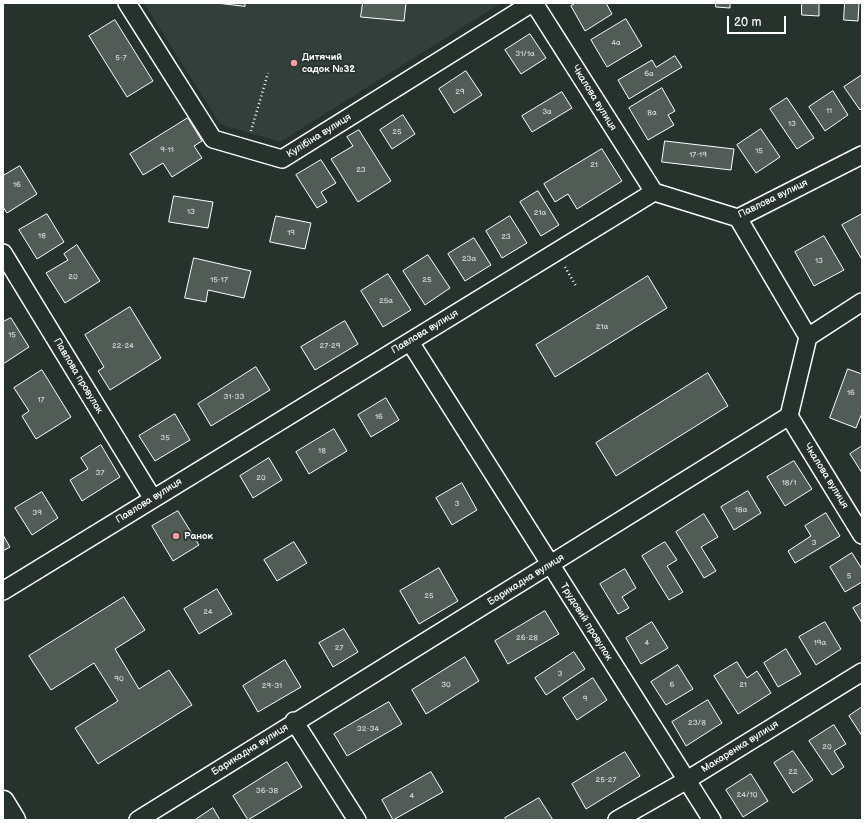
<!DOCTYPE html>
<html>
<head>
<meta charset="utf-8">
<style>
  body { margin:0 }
  #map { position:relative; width:865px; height:823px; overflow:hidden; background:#26332d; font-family:"Balsamiq Sans",sans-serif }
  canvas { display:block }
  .frame { position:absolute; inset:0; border:4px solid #fff; pointer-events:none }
  .scale { position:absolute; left:727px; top:16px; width:59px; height:18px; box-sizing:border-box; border:2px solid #fff; border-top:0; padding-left:5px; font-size:12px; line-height:14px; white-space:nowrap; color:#fff; -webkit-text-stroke:3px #26332d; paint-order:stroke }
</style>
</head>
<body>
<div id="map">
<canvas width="865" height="823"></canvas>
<div class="frame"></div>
<div class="scale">20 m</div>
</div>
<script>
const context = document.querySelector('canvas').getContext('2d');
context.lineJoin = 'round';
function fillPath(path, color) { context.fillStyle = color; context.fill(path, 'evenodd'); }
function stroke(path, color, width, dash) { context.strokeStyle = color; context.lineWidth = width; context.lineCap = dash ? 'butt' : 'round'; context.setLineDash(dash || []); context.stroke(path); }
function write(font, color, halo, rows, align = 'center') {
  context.font = font + ' "Balsamiq Sans",sans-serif'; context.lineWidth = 3.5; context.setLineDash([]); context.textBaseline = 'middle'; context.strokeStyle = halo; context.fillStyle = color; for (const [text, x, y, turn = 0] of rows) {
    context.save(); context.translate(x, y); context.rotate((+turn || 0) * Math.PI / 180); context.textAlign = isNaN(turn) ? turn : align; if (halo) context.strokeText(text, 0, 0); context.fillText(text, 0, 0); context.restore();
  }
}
fillPath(new Path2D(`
  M144 3H501L280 142 220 124Z`), '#333f3a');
const building = new Path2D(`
  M217 3H245V6Z
  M363 3H406L404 21 361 17Z
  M576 3H606L612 14 585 31 571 6Z
  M716 3H730V8L716 7Z
  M802 3H819V16L802 15Z
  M845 3H859L858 21 844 20Z
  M626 19 642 46 607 67 591 40Z
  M115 20 153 81 127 97 89 36Z
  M530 34 546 58 521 74 505 50Z
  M675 56 682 67 629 99 618 80 652 60 656 67Z
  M466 71 482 95 454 113 439 89Z
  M862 75V108L860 110 844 87Z
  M662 88 675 111 668 115 674 125 648 140 629 108Z
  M833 91 848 115 825 131 809 107Z
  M562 92 572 108 532 132 522 116Z
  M787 98 814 138 797 149 770 109Z
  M403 115 415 134 392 149 380 130Z
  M188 118 202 141 194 146 202 158 172 177 163 163 143 175 130 154Z
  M761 129 780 157 756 173 737 145Z
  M359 130 391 181 358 202 331 159 353 146 347 137Z
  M665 141 734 149 731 170 662 162Z
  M602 149 622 181 577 209 568 194 555 202 544 184Z
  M321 160 336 183 321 192 327 202 317 208 296 175Z
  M20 166 37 194 7 213 3 207V176Z
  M538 191 559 225 541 236 520 202Z
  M174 196 213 202 208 228 169 222Z
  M47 214 64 242 37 259 19 230Z
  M862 214V257L861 258 842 225Z
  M276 216 311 223 305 249 270 242Z
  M510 216 527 243 502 258 486 231Z
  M824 236 844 270 814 286 795 252Z
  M474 238 491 265 465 281 448 254Z
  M77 245 100 281 65 303 46 273 68 260 64 254Z
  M428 255 450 288 425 305 403 271Z
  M194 258 251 271 244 298 208 290 206 302 185 298Z
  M388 274 411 310 383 327 361 291Z
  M648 276 667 308 555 377 536 345Z
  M130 307 161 358 110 390 98 371 104 367 85 335Z
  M11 318 29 347 3 364V322Z
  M345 321 358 344 315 370 301 347Z
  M256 367 270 390 211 426 198 404Z
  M848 369 862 374V413L856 428 830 418Z
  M42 370 71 417 36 439 22 416 29 411 14 388Z
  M708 373 728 406 616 476 596 443Z
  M386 398 399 420 371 437 358 415Z
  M175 414 190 440 155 461 139 436Z
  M334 429 347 451 309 474 296 452Z
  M101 445 120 477 82 501 70 480 88 469 81 458Z
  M862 446V473L850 454Z
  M269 458 282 480 253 498 240 476Z
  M794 461 812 489 785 506 767 477Z
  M462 483 477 510 452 525 436 498Z
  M748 491 761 513 734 530 721 507Z
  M42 492 58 518 32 535 15 508Z
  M178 511 199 545 173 561 152 526Z
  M826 513 840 536 795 563 788 551 811 536 805 526Z
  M704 514 718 537 701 547 716 571 704 578 676 532Z
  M3 535 10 547 3 551Z
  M294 542 307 563 277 581 264 560Z
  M665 542 677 560 667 566 683 592 669 600 642 556Z
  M852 553 862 569V582L845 592 830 567Z
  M439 568 458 601 419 624 400 591Z
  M625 569 636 588 622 597 629 608 618 614 600 584Z
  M217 589 232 614 199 634 184 609Z
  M124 597 145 630 115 649 139 689 169 670 192 705 98 764 75 728 118 701 94 663 51 690 29 656Z
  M862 603V623L853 608Z
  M545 611 559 634 508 664 495 641Z
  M652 622 668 648 641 664 626 638Z
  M825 622 841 649 816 665 799 637Z
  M344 629 358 652 333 667 319 643Z
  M786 649 801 674 778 687 764 663Z
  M574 652 585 669 546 695 535 678Z
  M465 657 479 681 426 714 412 690Z
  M285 660 301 687 258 712 243 686Z
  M737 662 747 678 757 671 771 693 738 714 714 676Z
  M678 665 693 689 666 705 651 682Z
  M593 678 607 700 577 720 563 698Z
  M708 700 722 723 686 746 672 722Z
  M389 702 402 724 347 756 334 734Z
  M862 707V736L849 716Z
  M834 725 846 744 834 751 844 767 832 775 809 741Z
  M793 751 813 780 793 793 774 763Z
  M625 752 640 776 586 809 572 784Z
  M287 762 302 787 248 820 233 796Z
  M431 772 443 792 393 820 382 800Z
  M751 774 768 801 743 817 726 790Z
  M539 798 553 820H506L505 818Z
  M213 808 220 820H195Z`);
fillPath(building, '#515c57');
stroke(building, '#fff', 1);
const street = new Path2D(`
  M127 3 213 139 282 159 532 3
  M534 3 654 192
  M738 218 808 337
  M3 253 153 499
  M410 342 712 820
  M789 416 862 535
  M3 591 654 192 738 218 862 155
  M294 721 357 820
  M138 820C354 684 573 552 789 416L808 337 862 302
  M617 820 687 780 862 672`);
const secondary = new Path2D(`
  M3 802 14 820`);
stroke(street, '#fff', 20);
stroke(secondary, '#fff', 25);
stroke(new Path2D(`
  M251 131 268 73
  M565 267 576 286`), '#fff', 2.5, [1, 3]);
stroke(street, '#26332d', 17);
stroke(secondary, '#26332d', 22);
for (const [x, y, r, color] of [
  [294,63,4,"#ff9aa2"],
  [176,536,4,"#ff9aa2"]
]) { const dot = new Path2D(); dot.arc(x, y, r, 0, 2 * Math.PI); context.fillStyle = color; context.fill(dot); stroke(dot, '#26332d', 1.5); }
write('8px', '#d4d6d5', null, [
  ["4а",616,43],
  ["31/1а",525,54],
  ["5-7",121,58],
  ["6а",649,74],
  ["29",460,92],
  ["11",829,111],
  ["3а",547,112],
  ["8а",652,113],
  ["13",792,124],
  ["25",397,132],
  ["9-11",167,150],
  ["15",759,151],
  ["17-19",698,155],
  ["21",594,165],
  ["23",361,170],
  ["16",17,185],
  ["13",191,212],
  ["21а",540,213],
  ["19",291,233],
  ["18",42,236],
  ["23",506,237],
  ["23а",469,259],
  ["13",819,261],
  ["20",73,277],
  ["15-17",219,280],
  ["25",427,280],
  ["25а",386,301],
  ["21а",602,327],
  ["15",12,335],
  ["22-24",123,346],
  ["27-29",330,346],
  ["16",851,393],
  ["31-33",234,397],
  ["17",41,400],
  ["16",379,417],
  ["35",165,438],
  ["18",322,451],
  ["37",100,473],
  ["20",261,478],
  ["18/1",789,483],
  ["3",457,504],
  ["18а",741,510],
  ["39",37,513],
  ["3",814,543],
  ["5",849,576],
  ["25",429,596],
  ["24",208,612],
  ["26-28",527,638],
  ["4",647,643],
  ["19а",820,643],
  ["27",339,648],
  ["3",560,674],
  ["90",119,679],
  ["30",446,685],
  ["6",672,685],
  ["21",743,685],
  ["29-31",272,686],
  ["9",585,699],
  ["23/8",697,723],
  ["32-34",368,729],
  ["20",827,747],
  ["22",793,772],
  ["25-27",606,780],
  ["36-38",267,791],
  ["24/10",747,795],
  ["4",412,796]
]);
write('bold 10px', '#fff', '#26332d', [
  ["Дитячий",302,57],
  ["садок №32",302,69],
  ["Ранок",184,536]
], 'left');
write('10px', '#fff', '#26332d', [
  ["Чкалова вулиця",594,98,58],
  ["Кулібіна вулиця",319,136,-32],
  ["Павлова вулиця",773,199,-26],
  ["Павлова вулиця",425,332,-31],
  ["Павлова провулок",78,376,59],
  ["Чкалова вулиця",826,476,58],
  ["Павлова вулиця",149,501,-32],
  ["Барикадна вулиця",526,580,-32],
  ["Трудовий провулок",586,622,58],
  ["Макаренка вулиця",740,747,-32],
  ["Барикадна вулиця",250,750,-32]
]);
</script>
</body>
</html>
